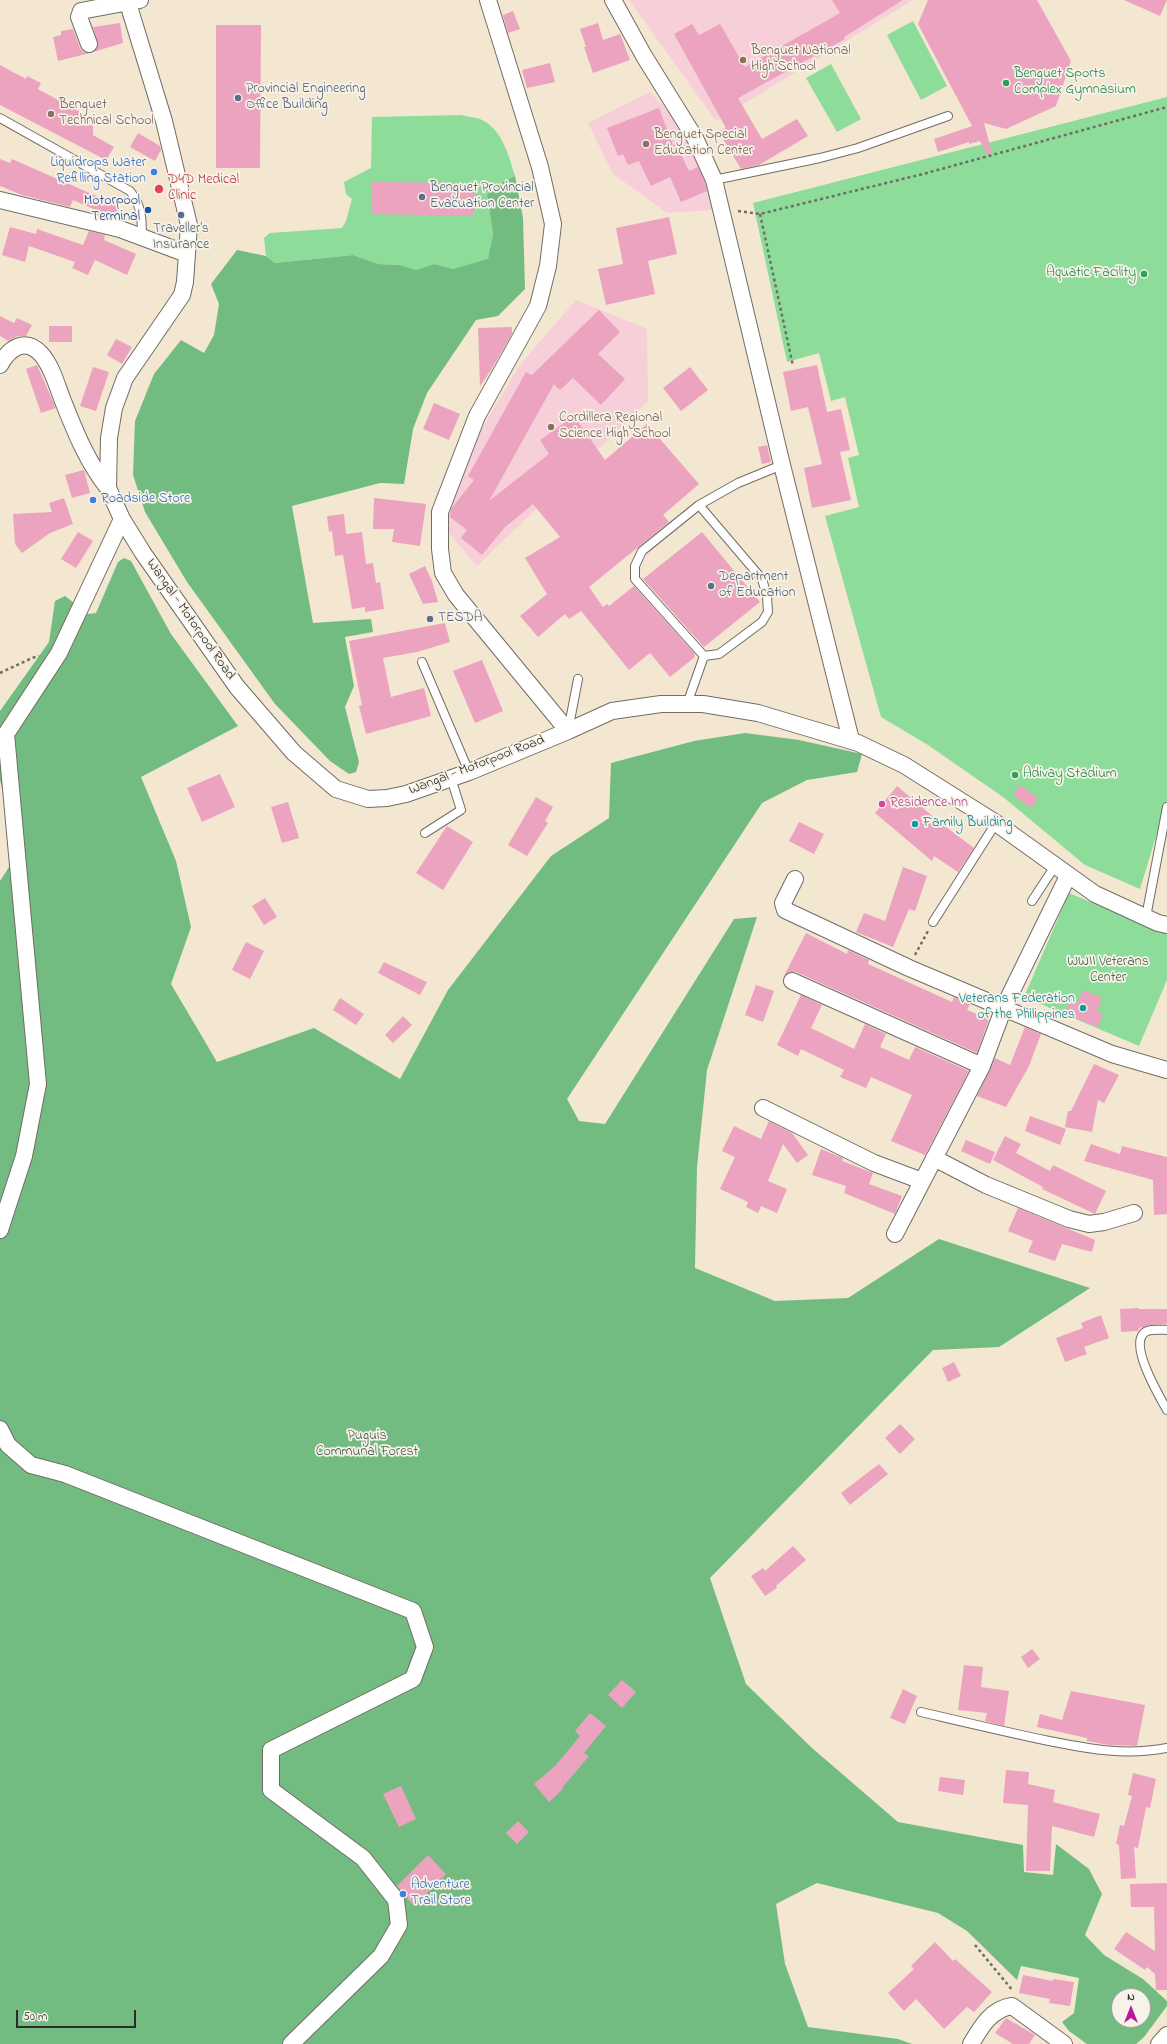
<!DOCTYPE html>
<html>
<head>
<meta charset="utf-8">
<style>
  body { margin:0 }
  #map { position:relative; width:1167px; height:2044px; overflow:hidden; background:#f4e7d1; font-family:"Indie Flower",sans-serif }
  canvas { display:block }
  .north { position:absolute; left:1111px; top:1988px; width:40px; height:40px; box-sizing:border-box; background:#f7f3e8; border:1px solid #a5a39c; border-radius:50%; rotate:0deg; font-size:11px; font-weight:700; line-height:16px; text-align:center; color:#2b2b2b }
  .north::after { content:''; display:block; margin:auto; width:14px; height:18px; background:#b5179e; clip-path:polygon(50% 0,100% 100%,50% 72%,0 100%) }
  .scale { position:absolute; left:16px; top:2010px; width:120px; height:18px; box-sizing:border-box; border:2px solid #2b2b2b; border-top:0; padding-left:5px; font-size:12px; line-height:14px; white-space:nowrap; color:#2b2b2b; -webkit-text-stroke:3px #f7f3e8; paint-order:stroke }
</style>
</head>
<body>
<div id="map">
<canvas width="1167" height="2044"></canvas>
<div class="north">N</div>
<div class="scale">50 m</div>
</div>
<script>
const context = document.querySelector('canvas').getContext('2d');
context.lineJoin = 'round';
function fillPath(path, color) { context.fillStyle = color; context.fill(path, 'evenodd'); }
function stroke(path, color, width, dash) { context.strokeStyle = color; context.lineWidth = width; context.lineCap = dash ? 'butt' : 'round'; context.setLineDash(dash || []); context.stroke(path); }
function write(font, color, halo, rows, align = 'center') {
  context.font = font + ' "Indie Flower",sans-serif'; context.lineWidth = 3.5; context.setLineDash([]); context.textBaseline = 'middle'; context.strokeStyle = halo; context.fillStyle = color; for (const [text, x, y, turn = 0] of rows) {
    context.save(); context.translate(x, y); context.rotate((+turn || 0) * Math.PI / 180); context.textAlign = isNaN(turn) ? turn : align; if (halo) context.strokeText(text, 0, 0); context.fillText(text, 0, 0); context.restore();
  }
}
fillPath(new Path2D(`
  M629 0H913L716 121Z
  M650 92 678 121 708 166 713 210 667 213 613 174 588 123Z
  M576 300 647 329 648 401 477 566 442 525 467 454 519 366Z`), '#f6cfd8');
fillPath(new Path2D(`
  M913 21 947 86 921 100 887 35Z
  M831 64 861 119 837 132 806 78Z
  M1167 97V800L1140 889 1085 865 1003 797 928 745 881 717 825 516 859 507 848 458 859 455 845 397 831 401 819 353 787 362 753 203Z
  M462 115C467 117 475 117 480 119 502 128 509 156 515 176L492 187 487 195 493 234 488 260 453 269 434 264 416 270 400 265 378 264 353 255 275 263 266 256 264 238 270 233 342 228 346 221 352 199 346 194 344 182 371 168 372 117Z
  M1069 893 1167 934V980L1139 1046 1024 997Z`), '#8ddc9a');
fillPath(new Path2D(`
  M515 176 523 218 525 289 498 316 476 320 427 393 413 429 404 484 380 483 292 506 313 623 371 619 373 632 345 637 354 686 345 707 359 762 356 772 349 774 330 761 275 704 187 582 145 512 133 475 135 421 154 374 181 340 204 353 214 335 219 304 211 284 237 250 266 256 275 263 353 255 378 264 400 265 416 270 434 264 453 269 488 259 493 234 487 195 492 187Z
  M124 558 131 561 171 634 238 726 141 777 176 861 191 927 171 984 217 1062 314 1028 400 1079 448 990 551 856 609 818 611 763 694 741 745 733 799 740 862 754 857 772 807 780 762 803 567 1099 579 1121 605 1124 734 919 757 917 707 1070 697 1167 695 1268 775 1301 848 1298 939 1239 1090 1288 999 1347 933 1350 710 1578 746 1684 812 1748 898 1822 1023 1845 1024 1872 1053 1875 1056 1844 1089 1869 1102 1894 1085 1935 1104 1955 1143 1979 1167 2001V2006L1144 2037 1136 2044H1087L1069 2031 1062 2022 1074 2013 1079 1978 1021 1966 1017 1980 967 1931 938 1913 817 1883 776 1904 785 1964 808 2027 898 2039 912 2044H0V881L18 853 0 780V711L49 642 55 601 65 596 88 614 96 613 118 562ZM1119 1996H1143V2020H1119Z`), '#72bc82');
fillPath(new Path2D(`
  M832 0H903L844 37 845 39 738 98 762 139 797 119 808 136 759 165 741 169 719 132 726 128 674 34 692 24 699 35 720 24 745 67 840 13Z
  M928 0H1037L1071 61 1056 106 1006 129 984 123 992 153 987 154 980 141 969 144V142L938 152 934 139 972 126 918 24Z
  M1124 0H1167L1160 16Z
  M513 11 520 29 508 33 503 15Z
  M120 23 123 43 93 52 98 45 93 27Z
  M598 23 603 40 620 34 630 60 593 73 584 47H586L580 29Z
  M216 25H261L260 168H216Z
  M73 29 80 48 83 52 90 53 58 61 53 37 61 35V31Z
  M550 63 555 82 527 88 522 70Z
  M0 65 26 79 27 76 41 83 38 89 93 119V135L114 147 106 160 0 105Z
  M659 108 673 145 676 144 689 171 698 167 705 183 707 191 681 202 670 177 651 186 639 161 628 165 623 154 618 156 607 128Z
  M138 133 160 146 161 150 155 161 130 147Z
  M0 159 10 163 12 159 119 206 114 218 96 214 98 211 73 200 70 207 22 195 0 186Z
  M372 182 475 183 474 216 371 214Z
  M669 217 677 254 648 261 655 294 606 305 598 269 623 264 616 228Z
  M10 227 36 234 37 229 83 245 89 231 105 235 104 240 136 254 127 275 95 260 88 275 72 268 75 262 29 246 25 262 2 255Z
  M599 310 620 332 598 354 625 379 601 405 573 378 560 390 554 384 489 501 549 454 540 440 574 416 605 460 647 424 699 484 663 515 669 522 589 587 603 607 607 604 609 606 634 586 695 654 694 655 695 657 670 677 650 653 629 670 581 611 569 619 565 614 538 637 520 616 547 594 525 558 560 537 533 504 504 528 482 555 461 538 467 530 450 517 451 509 474 480 468 476 526 372 532 375Z
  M0 316 14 323 17 318 32 325 26 336H18L8 341 0 336Z
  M49 326H72V342H49Z
  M512 327V334L491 370 480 386 478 328Z
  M116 339 132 347 122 364 107 355Z
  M37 365 56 408 41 413 26 369Z
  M817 365 827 412 841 409 850 450 840 452 851 500 812 508 804 468 822 464 808 407 791 411 783 372Z
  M93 367 109 372 96 411 80 406Z
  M690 367 708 390 681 411 663 388Z
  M434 403 460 414 449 440 423 429Z
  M767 445 771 462 762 464 758 447Z
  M84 470 90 493 72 498 65 475Z
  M64 498 73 524 50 533 22 553 15 544 13 514 52 512 49 503Z
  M374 498 426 504 420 546 392 542 394 529H373Z
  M344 514 346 534 362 532 366 564 373 563 376 583 380 582 384 609 365 612V607L352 609 343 555 335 556 332 531 329 532 327 516Z
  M78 532 93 541 76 568 61 559Z
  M702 532 760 602 704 647 643 579Z
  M425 566 432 581 438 602 423 604 409 574Z
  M445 623 450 642 417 652 383 658 391 697 424 688 431 716 366 734 359 706 362 705 349 641Z
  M482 660 503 711 475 723 453 671Z
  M220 774 235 807 202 822 187 788Z
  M1020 785 1038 798 1031 808 1013 795Z
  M897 786 942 824 974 848 958 872 934 856 932 861 875 813Z
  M536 797 553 807 545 821 548 823 527 856 508 845Z
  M288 802 299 838 282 843 271 807Z
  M799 822 824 834 814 854 789 841Z
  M447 826 473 842 443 890 416 873Z
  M903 867 927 876 915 911 909 909 893 947 856 932 864 913 885 921Z
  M265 898 277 917 264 925 252 906Z
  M806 933 847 954 848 950 869 960 868 964 952 1002 954 997 970 1004 967 1010 989 1019 977 1053 796 972H791L784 976Z
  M246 942 264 951 250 979 232 970Z
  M384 962 427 982 420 995 378 973Z
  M756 985 774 991 763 1022 745 1015Z
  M1083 990 1102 998 1097 1011 1103 1014 1098 1027 1065 1014 1070 1001 1077 1004Z
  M801 995 822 1005 811 1028 854 1049 865 1024 886 1034 880 1047 909 1060 915 1047 969 1071 925 1155 891 1141 912 1095 871 1077 866 1088 840 1077 844 1070 801 1049 798 1056 777 1045Z
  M340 998 364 1014 356 1025 333 1010Z
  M403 1016 412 1025 393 1043 385 1035Z
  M1025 1027 1041 1034 1029 1066 1006 1107 977 1096 995 1058 1010 1065Z
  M1094 1064 1119 1075 1104 1103 1098 1100 1092 1132 1065 1127 1068 1111H1071Z
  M1030 1116 1066 1129 1060 1145 1025 1131Z
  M769 1121 792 1133 808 1155 797 1163 783 1144 768 1181 787 1189 777 1213 761 1206 758 1213 746 1207 748 1202 720 1189 735 1157 722 1151 734 1126 761 1139Z
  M1005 1136 1021 1144 1016 1153 1050 1171 1053 1165 1106 1191 1095 1214 1042 1189 1043 1187 993 1160Z
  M966 1140 995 1152 990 1164 961 1151Z
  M1091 1144 1120 1154 1122 1146 1167 1157V1214L1154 1215 1153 1180 1084 1161Z
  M821 1149 843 1158 842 1161 873 1173 869 1184 902 1196 895 1214 844 1193 846 1186 812 1175Z
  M1018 1208 1095 1240 1092 1252 1062 1244 1055 1261 1028 1252 1033 1241 1008 1231Z
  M1139 1308V1309H1167V1324L1150 1325 1139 1328 1138 1331 1121 1332 1120 1309Z
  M1101 1315 1109 1338 1084 1347 1087 1354 1065 1362 1056 1338 1083 1328 1081 1323Z
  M954 1362 961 1376 948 1382 942 1368Z
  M900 1424 915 1439 900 1454 885 1438Z
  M879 1464 888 1474 850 1505 841 1493Z
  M793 1546 806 1560 776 1586 777 1588 765 1596 751 1576 763 1568 765 1571Z
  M1032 1649 1040 1659 1028 1668 1021 1657Z
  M964 1665 983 1667 981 1687 1009 1691 1004 1726 985 1721 987 1713 958 1710Z
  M622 1680 636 1692 622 1708 608 1695Z
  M903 1689 917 1696 905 1724 890 1718Z
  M1071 1691 1145 1705 1137 1746 1109 1745 1087 1741V1738L1037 1727 1040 1714 1062 1720Z
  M590 1713 606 1726 584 1753 589 1756 562 1788 563 1789 549 1802 534 1784 555 1766 580 1736 575 1731Z
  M1006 1770 1029 1772 1028 1784 1055 1790 1053 1802 1100 1814 1094 1837 1052 1826 1050 1871H1026L1028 1805 1003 1803Z
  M1133 1773 1156 1779 1150 1808 1146 1807 1138 1848 1134 1847 1136 1878 1121 1879 1119 1845 1116 1844 1120 1825 1124 1826 1132 1796 1128 1795Z
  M940 1777 965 1780 963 1795 938 1791Z
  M401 1786 416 1819 399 1827 383 1794Z
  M518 1821 529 1832 517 1844 506 1833Z
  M428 1855 446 1874 414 1906 397 1886Z
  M1167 1883V1990H1156L1155 1974 1147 1967 1145 1970 1114 1949 1126 1932 1155 1951 1154 1907H1131L1130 1884Z
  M935 1942 953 1961 955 1959 992 1992 974 2012 967 2007 944 2029 916 1999 904 2011 888 1993 914 1969 911 1966Z
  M1023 1975 1053 1981V1979L1074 1982 1070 2006 1049 2003 1050 1999 1019 1993Z
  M1006 2018 1035 2035 1029 2044H1013L995 2033Z`), '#eba3bf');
const service = new Path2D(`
  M0 118 130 191C142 206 142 219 142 238
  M714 180 820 158 858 148 948 116
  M699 505 762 579 767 596 768 612 762 622 719 654 704 656 635 579V566L642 551 699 505 738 483 782 465
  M422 662 469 772
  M687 704 704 656
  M568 731 578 679
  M425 833 461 810 451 778
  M1032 901 1055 866
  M1146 917 1167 807
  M933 922 996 823
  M1167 1330C1160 1330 1147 1328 1143 1334 1131 1348 1159 1396 1167 1410
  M921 1712C964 1722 1006 1732 1049 1741 1090 1749 1125 1756 1167 1748`);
const minor = new Path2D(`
  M127 0 164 121 189 225 185 282 182 295 125 378 114 408 109 438 108 488 122 519 143 553 237 687 294 753 336 789 368 799 387 798 406 794 469 772 568 731 612 711 661 704H703L758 713 858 743 904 765 996 823 1095 894 1158 923 1167 925
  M488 0 540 167 553 224 548 266 538 306 477 416 440 512V549L443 573 456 595 568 731
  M613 0 644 56 695 138 714 180 782 465 851 740
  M89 44 79 17 81 11 140 0
  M0 200 120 229 187 254
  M0 365C9 348 25 337 41 354 52 366 57 386 63 401 75 431 87 462 108 488
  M795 879 783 903 785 910 909 968 1112 1054 1167 1070
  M792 981 982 1066
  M763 1108 874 1163 922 1181
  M934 1158 986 1185 1069 1219 1089 1224 1104 1222 1134 1213
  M0 1230 24 1156 38 1084 6 734 59 653 122 519
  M895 1234 982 1066 1004 1007 1068 876
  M0 1429 8 1445 31 1465 65 1474 413 1611 425 1647 413 1679 271 1750V1790L363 1858 396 1900 399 1925 381 1956 291 2044
  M971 2044C981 2027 991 2009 1012 2006L1064 2044
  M1159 2044 1167 2035`);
stroke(service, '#716d65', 10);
stroke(minor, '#716d65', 18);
stroke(new Path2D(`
  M738 211 760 214 923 174 1167 107
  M760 214 793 366
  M0 673 32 658 39 656
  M915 955 928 931
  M975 1945 1013 1991`), '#716d65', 2.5, [3, 3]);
stroke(service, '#fff', 8);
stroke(minor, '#fff', 16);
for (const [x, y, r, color] of [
  [743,60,4,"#8d6e63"],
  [1006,83,4,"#2e9e5b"],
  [238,98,4,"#5c6f8a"],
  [51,114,4,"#8d6e63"],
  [646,144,4,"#8d6e63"],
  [154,172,4,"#3f7fe0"],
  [159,189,5,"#e0444e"],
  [422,197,4,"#5c6f8a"],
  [148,210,4,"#1a4fb4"],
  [181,215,4,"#5c6f8a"],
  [1144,274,4,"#2e9e5b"],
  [551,427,4,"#8d6e63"],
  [93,500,4,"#3f7fe0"],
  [711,586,4,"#5c6f8a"],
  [430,619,4,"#5c6f8a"],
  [1015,775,4,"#2e9e5b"],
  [882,804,4,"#d1479c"],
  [915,824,4,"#0f9aa8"],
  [1083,1008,4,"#0f9aa8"],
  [403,1894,4,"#3f7fe0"]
]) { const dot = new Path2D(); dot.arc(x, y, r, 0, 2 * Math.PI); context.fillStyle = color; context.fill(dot); stroke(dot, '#f7f3e8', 1.5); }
write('14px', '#785e54', '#f7f3e8', [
  ["Benguet National",751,52],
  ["High School",751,68],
  ["Benguet",59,106],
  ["Technical School",59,122],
  ["Benguet Special",654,136],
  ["Education Center",654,152],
  ["Cordillera Regional",559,419],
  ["Science High School",559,435]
], 'left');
write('14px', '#27864d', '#f7f3e8', [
  ["Benguet Sports",1014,75],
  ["Complex Gymnasium",1014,91],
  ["Aquatic Facility",1136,274,"right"],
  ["Adivay Stadium",1023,775]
], 'left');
write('14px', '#4e5e75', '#f7f3e8', [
  ["Provincial Engineering",246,90],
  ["Office Building",246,106],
  ["Benguet Provincial",430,189],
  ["Evacuation Center",430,205],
  ["Traveller's",181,230,"center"],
  ["Insurance",181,246,"center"],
  ["Department",719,578],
  ["of Education",719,594],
  ["TESDA",438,619]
], 'left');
write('14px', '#366cbe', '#f7f3e8', [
  ["Liquidrops Water",146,164,"right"],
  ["Refilling Station",146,180,"right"],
  ["Roadside Store",101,500],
  ["Adventure",411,1886],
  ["Trail Store",411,1902]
], 'left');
write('14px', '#be3a42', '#f7f3e8', [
  ["D4D Medical",168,181],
  ["Clinic",168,197]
], 'left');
write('14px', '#164399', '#f7f3e8', [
  ["Motorpool",140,202],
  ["Terminal",140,218]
], 'right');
write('14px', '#2b2b2b', '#f7f3e8', [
  ["Wangal - Motorpool Road",190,620,55],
  ["Wangal - Motorpool Road",477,766,-21]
]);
write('14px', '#b23c85', '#f7f3e8', [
  ["Residence Inn",890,804]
], 'left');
write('14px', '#0d838f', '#f7f3e8', [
  ["Family Building",923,824],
  ["Veterans Federation",1075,1000,"right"],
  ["of the Philippines",1075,1016,"right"]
], 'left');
write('14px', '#445747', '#f7f3e8', [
  ["WWII Veterans",1108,963],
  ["Center",1108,979],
  ["Puguis",367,1437],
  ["Communal Forest",367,1453]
]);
</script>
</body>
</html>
